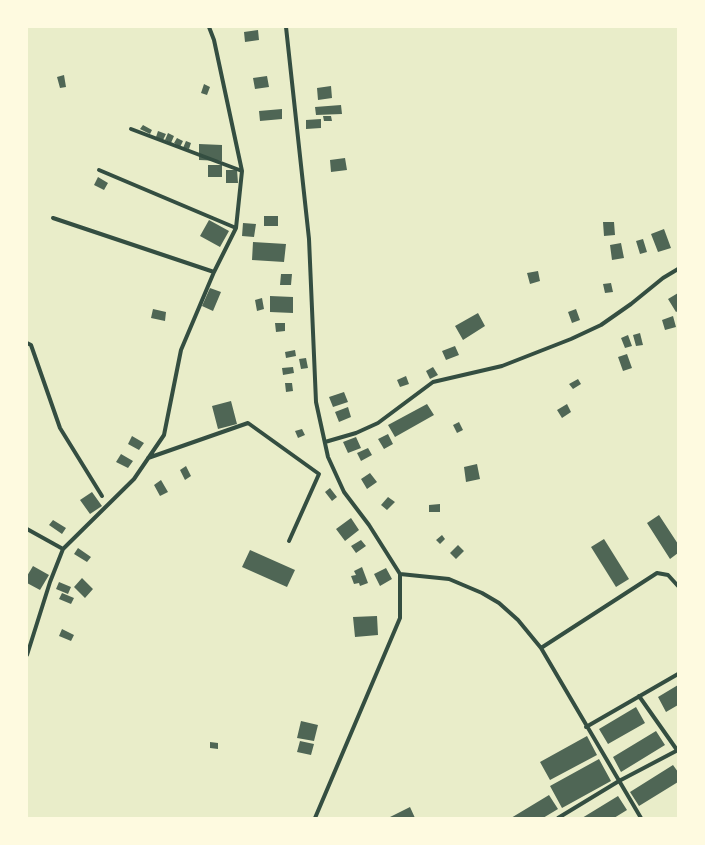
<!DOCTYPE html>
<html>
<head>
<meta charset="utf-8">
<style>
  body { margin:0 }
  #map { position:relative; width:705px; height:845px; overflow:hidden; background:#e9edc9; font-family:"Exo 2",sans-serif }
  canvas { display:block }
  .frame { position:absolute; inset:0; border:28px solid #fefae0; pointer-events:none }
</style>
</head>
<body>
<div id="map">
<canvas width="705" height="845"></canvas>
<div class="frame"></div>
</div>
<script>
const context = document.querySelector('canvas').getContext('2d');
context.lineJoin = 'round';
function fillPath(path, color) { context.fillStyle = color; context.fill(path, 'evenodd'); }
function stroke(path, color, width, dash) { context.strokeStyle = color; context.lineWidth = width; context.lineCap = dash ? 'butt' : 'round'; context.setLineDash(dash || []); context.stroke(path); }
fillPath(new Path2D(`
  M258 30 259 40 245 42 244 32Z
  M64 75 66 87 60 88 57 77Z
  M267 76 269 87 255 89 253 78Z
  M204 84 210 87 207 95 201 93Z
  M331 86 332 98 318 100 317 88Z
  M341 105 342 114 316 115 315 107Z
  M282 109V119L260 121 259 111Z
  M323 116H331L332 121H324Z
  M321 119V128L306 129V120Z
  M143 125 152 130 150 134 140 129Z
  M158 131 166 134 163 140 156 137Z
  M168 133 174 136 171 143 165 140Z
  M177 138 183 141 180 147 174 143Z
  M186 141 191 143 189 149 183 148Z
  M199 144 222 145V161L199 160Z
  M345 158 347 170 331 172 330 160Z
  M208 165H222V177H208Z
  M226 170H237L238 183H226Z
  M98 177 108 183 104 190 94 185Z
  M264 216H278V226H264Z
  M209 220 229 231 220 247 200 236Z
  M603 222H614L615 235 604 236Z
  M243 223 256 224 254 237 242 236Z
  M664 229 671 248 658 252 651 234Z
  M643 239 647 252 640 254 636 241Z
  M253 242 286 244 284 262 252 260Z
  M621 243 624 258 612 260 610 245Z
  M538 271 540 281 530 284 527 273Z
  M281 274H292L291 285H280Z
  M611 283 613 292 605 293 603 284Z
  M210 288 221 292 213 311 202 306Z
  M678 293V311L676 312 668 299Z
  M270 296 293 297V313L270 312Z
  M262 298 264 309 257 311 255 300Z
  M153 309 166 312 165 321 151 318Z
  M576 309 580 320 572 323 568 312Z
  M478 313 485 326 463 340 455 326Z
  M673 316 676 327 665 330 662 320Z
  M275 323H285V331L276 332Z
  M640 333 643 345 636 346 633 335Z
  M628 335 632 346 625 348 621 338Z
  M455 346 459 355 446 360 442 351Z
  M295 350 296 356 286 358 285 352Z
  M627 354 632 368 623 371 618 357Z
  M306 358 308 368 301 369 299 359Z
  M293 367 294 373 283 375 282 368Z
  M433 367 438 375 430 379 426 371Z
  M406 376 409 384 400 387 397 380Z
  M578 379 581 384 573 389 569 384Z
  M285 383H292L293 391 286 392Z
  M344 392 348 402 333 407 329 397Z
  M231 401 237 424 218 429 212 406Z
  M427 404 434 415 395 437 388 425Z
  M567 404 571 412 562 418 557 410Z
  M348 407 351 417 339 422 335 412Z
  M459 422 463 430 457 433 453 425Z
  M302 429 305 435 298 438 295 431Z
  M388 434 393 444 384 449 378 439Z
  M132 436 144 443 139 450 128 444Z
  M356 437 361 448 348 453 343 442Z
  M368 448 372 455 361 461 357 453Z
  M121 454 133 461 128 468 116 462Z
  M477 464 480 479 466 482 464 467Z
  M186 466 191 476 185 480 180 470Z
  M370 473 377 482 367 489 361 479Z
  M161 480 168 492 160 496 154 485Z
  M330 488 337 497 332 501 325 492Z
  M92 492 102 506 90 514 80 500Z
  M388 497 395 502 387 510 381 505Z
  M440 504V512H429V505Z
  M659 515 678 544V553L670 559 647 523Z
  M351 518 359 530 345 541 336 529Z
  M53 520 66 528 62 534 49 525Z
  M442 535 445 539 440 544 436 540Z
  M604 539 629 579 616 587 591 547Z
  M361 540 366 546 356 553 351 546Z
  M458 545 464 551 456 559 450 553Z
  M78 548 91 557 87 562 74 554Z
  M250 550 295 570 287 587 242 567Z
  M33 566 49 575 40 590 27 583V576Z
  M362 567 368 583 360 586 359 583 354 584 351 576 356 575 354 571Z
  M386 568 392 579 380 586 374 574Z
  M82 578 93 589 85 598 74 587Z
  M59 582 71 587 68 594 56 589Z
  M62 593 74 598 71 604 59 599Z
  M377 616 378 635 355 637 353 617Z
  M62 629 74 635 71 641 59 636Z
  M678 685V705L666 712 658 697Z
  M636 707 645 723 608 744 599 729Z
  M301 721 318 725 314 741 297 738Z
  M656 731 665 745 621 772 613 757Z
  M587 736 597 755 550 780 540 762Z
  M300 741 314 744 311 755 297 752Z
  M210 742 218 743V749L210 748Z
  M599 759 611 781 562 808 550 786Z
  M673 765 678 772V782L639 806 630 792Z
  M549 795 558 809 543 818H511Z
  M618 796 627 810 614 818H582Z
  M410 807 415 818H388Z`), '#4f6655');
stroke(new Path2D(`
  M286 27 309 239 316 402 328 457 344 492 369 525 400 574V618L315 818
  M131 129 242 171
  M99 170 236 228
  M53 218 214 272
  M27 343 31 345 60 428 102 496
  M325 442 356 433 378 423 433 382 502 366 571 339 601 325 631 304 663 278 678 269
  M148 458 248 423 319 474 289 541
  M27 529 63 549 50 582 27 655
  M63 549 134 479 164 435 181 350 214 272 236 228 242 171 214 40 209 27
  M400 574 449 579 482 593 499 603 518 620 541 648 657 573 668 575 678 586
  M541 648 641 818
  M639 696 677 750
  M586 727 678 674
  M558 818 619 781 678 750`), '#344e41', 4);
</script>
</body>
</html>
